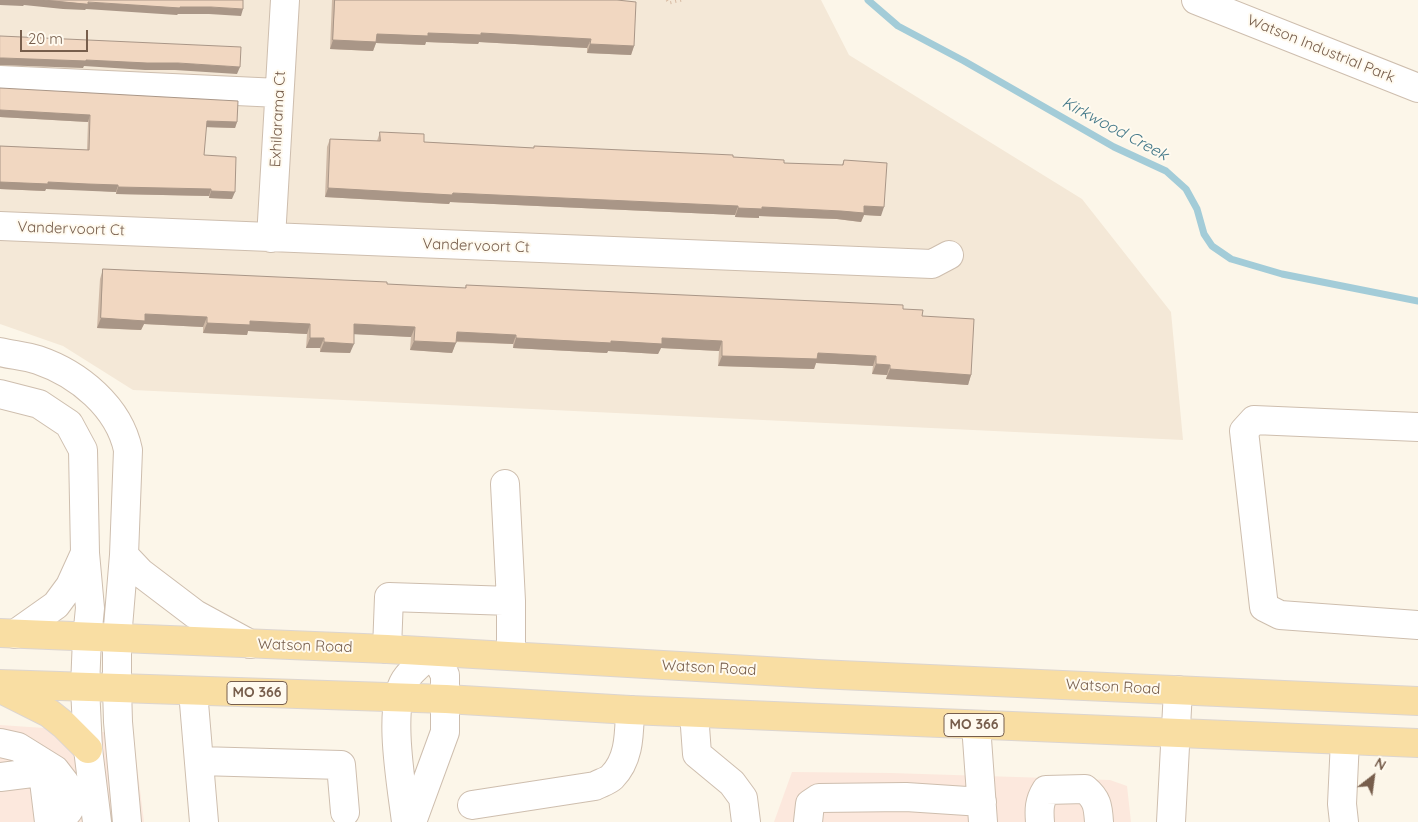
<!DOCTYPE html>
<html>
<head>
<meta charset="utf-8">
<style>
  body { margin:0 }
  #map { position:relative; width:1418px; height:822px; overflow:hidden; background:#fcf6e9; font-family:Quicksand,sans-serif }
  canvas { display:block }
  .north { position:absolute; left:1348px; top:752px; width:50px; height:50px; -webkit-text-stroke:4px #fffaef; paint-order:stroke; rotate:30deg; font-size:14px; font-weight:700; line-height:20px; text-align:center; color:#775e4c }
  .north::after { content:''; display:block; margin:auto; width:18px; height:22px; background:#775e4c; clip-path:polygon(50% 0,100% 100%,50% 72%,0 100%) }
  .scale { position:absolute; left:20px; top:30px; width:68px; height:22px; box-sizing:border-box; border:2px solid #775e4c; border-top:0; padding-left:6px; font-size:15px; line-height:18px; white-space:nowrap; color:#775e4c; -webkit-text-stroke:4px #fffaef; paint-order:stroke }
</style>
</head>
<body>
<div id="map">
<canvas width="1418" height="822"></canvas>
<div class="north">N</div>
<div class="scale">20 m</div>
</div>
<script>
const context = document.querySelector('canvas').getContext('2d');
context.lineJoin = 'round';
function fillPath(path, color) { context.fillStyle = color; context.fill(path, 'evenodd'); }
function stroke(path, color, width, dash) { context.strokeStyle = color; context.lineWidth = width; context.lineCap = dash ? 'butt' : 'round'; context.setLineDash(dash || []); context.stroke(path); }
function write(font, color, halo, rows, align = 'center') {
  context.font = font + ' Quicksand,sans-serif'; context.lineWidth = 4; context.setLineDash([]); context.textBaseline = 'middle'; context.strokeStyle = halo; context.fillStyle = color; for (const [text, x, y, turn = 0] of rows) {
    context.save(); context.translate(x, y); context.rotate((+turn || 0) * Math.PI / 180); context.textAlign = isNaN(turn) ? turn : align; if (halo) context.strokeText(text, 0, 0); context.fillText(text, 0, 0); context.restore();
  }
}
fillPath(new Path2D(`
  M0 0H821L849 55 1082 199 1171 312 1183 440 133 390 63 346 0 324Z`), '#f4e8d7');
fillPath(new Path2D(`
  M0 725 133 734 144 822H0Z
  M792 772 891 773 1110 780 1127 786 1131 822H774Z`), '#fce8dd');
stroke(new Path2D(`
  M868 0 898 26 964 61 1114 147 1166 171 1186 189 1197 209 1204 234 1212 246 1231 259 1282 274 1418 301`), '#a3ccd8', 7);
const minor = new Path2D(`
  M1196 0 1418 88
  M0 80 279 93
  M0 226 932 264 949 255
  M271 238 285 0
  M0 352C12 355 26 356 38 360 79 374 119 407 128 450L124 555 117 639V688L118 722 127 822
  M0 394 39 404 69 424 83 450 85 553 90 608 87 638 85 687 88 749 97 822
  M1418 427 1254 420 1244 431 1264 607 1280 615 1418 625
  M505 484 511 601V656
  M124 555 141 573 195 614 250 644
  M15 634 56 605 70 586 85 553
  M387 649 389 597 511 601
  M193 691 204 822
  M694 713 697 754 732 783 743 798 746 822
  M976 725 983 822
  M0 743 18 747 55 770 65 783 69 810 59 822
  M35 758 44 781 49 822
  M199 761 341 765 345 812
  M0 777 40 772
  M472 805 595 786C600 783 608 781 612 777 630 759 629 733 630 710
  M406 822C402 788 387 708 405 680 412 669 424 661 433 652L445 675V732L412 822
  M808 822 810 804 819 798 906 797 982 802
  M1040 822C1039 810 1039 801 1046 790L1085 789C1097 799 1098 806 1099 822
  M1171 822 1178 690
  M1344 822 1342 804 1345 740`);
const major = new Path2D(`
  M0 633 387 649 818 674 1418 701
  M0 684 446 699 630 710 1418 743
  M1 689 49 713 64 725 88 749`);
stroke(minor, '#cebeae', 30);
stroke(major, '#dcd5d0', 30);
stroke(new Path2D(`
  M667 0 669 3 682 0`), '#d7baa3', 3, [1, 4]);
stroke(minor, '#fff', 28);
stroke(major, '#f9dea3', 28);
fillPath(new Path2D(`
  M332 0H617L634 46 631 55 587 53V48L479 42 478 44 426 42 425 45 376 43 373 51 330 49Z
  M0 88 237 122 235 128 206 127 204 155 232 199 209 198V196L116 194V192L86 190 46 189 45 191 0 189V146L87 150 88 122 0 117Z
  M380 132 424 142 534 148V146L733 157 784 163 842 165 844 160 881 216 864 215 861 222 837 219 759 216V218L735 217V215L450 202 449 204 325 197 327 147 330 139 377 141Z
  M103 269 465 288 466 285 903 309 922 316 971 375 968 385 886 379 887 375 872 374 873 366 816 363 814 369 718 366 719 351 661 348 658 354 608 351 607 353 513 348V344L456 342 452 353 410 350 411 337 354 334 350 353 320 352V348H306L307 334 248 331 247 335 203 333V327L144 324 141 330 97 328 100 279Z`), '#cfb9a6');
fillPath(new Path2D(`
  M0 0H44L180 7H211L243 9 241 16 209 14H178L177 15 86 9 85 10 63 9 24 5 23 6 0 5Z
  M428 33H481L591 39 587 48 479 42 478 44 426 42 425 45 376 43 373 51 330 49 333 40 377 34Z
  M590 44 634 46 631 55 587 53Z
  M0 58H3L86 60 178 63 240 67 237 74 175 70H145L84 66 83 68 0 65Z
  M0 110 20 111 90 115 88 122 0 117Z
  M207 121 237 122 235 128 204 127Z
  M0 182H48L118 185 116 192 46 189 45 191 0 189Z
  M118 187 211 189 209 196 116 194Z
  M328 188 453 193 738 206 735 215 450 202 449 204 325 197Z
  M211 191 235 192 232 199 209 198Z
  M864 206 884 207 881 216 864 215 861 222 837 219 759 216V218L735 217 738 208 762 207 841 211Z
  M145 314 207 317 203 327 144 324 141 330 97 328 101 318Z
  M250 321 310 324 307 334 248 331 247 335 203 333 207 323Z
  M354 324 415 327 411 337 351 334Z
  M457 332 516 335 513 344 453 341Z
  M310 338H324L320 348H306Z
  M516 338 611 341 662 338 722 341 719 351 661 348 658 354 608 351 607 353 513 348Z
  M414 341 456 343 452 353 410 350Z
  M324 342 354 344 350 353 320 352Z
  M818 353 876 356 873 366 816 363 814 369 718 366 722 356Z
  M876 364 890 365 887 375 872 374Z
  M890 369 971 375 968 385 886 379Z`), '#a99687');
const building = new Path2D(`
  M44 0H243V9L211 7H180V8L88 2V4Z
  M335 0H617L636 2 634 46 590 44 591 39 481 33V35L428 33V36L377 34 376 42 333 40Z
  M0 36 241 47 240 67 178 63H147L86 60V61L3 58H0Z
  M0 88 238 101 237 122 207 121 204 155 236 157 235 192 211 191V189L118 187V185L88 184 48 182V184L0 182V146L89 150 90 115 0 110Z
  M380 132 424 134V142L534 148V146L733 155V157L784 160V163L843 165 844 160 887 163 884 207 864 206V213L841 211 762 207V209L738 208V206L453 193 452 195 328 188 330 139 380 141Z
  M103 269 387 282V284L466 288V285L903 305V309L923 310 922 316 974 319 971 375 890 369V365L876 364V356L818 353 817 359 722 356V341L662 338V344L611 341V343L516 338V335L457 332 456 343 414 341 415 327 354 324V344L324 342V338H310V324L250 321V325L207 323V317L145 314V321L101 318Z`);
fillPath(building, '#f1d7c1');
stroke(building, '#a99687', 1);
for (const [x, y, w] of [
  [257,693,60],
  [974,725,60]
]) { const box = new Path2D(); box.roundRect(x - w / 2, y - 11.5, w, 23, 4); context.fillStyle = '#fffaef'; context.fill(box); stroke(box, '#775e4c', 1); }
write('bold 14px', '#775e4c', null, [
  ["MO 366",257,693],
  ["MO 366",974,725]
]);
write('15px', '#775e4c', '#fffaef', [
  ["Watson Industrial Park",1321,49,22],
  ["Exhilarama Ct",278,119,-87],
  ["Vandervoort Ct",71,229,2],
  ["Vandervoort Ct",476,246,2],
  ["Watson Road",305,646,2],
  ["Watson Road",709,668,3],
  ["Watson Road",1113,687,3]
]);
write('italic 16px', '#467a8a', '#fffaef', [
  ["Kirkwood Creek",1115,129,28]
]);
</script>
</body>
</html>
